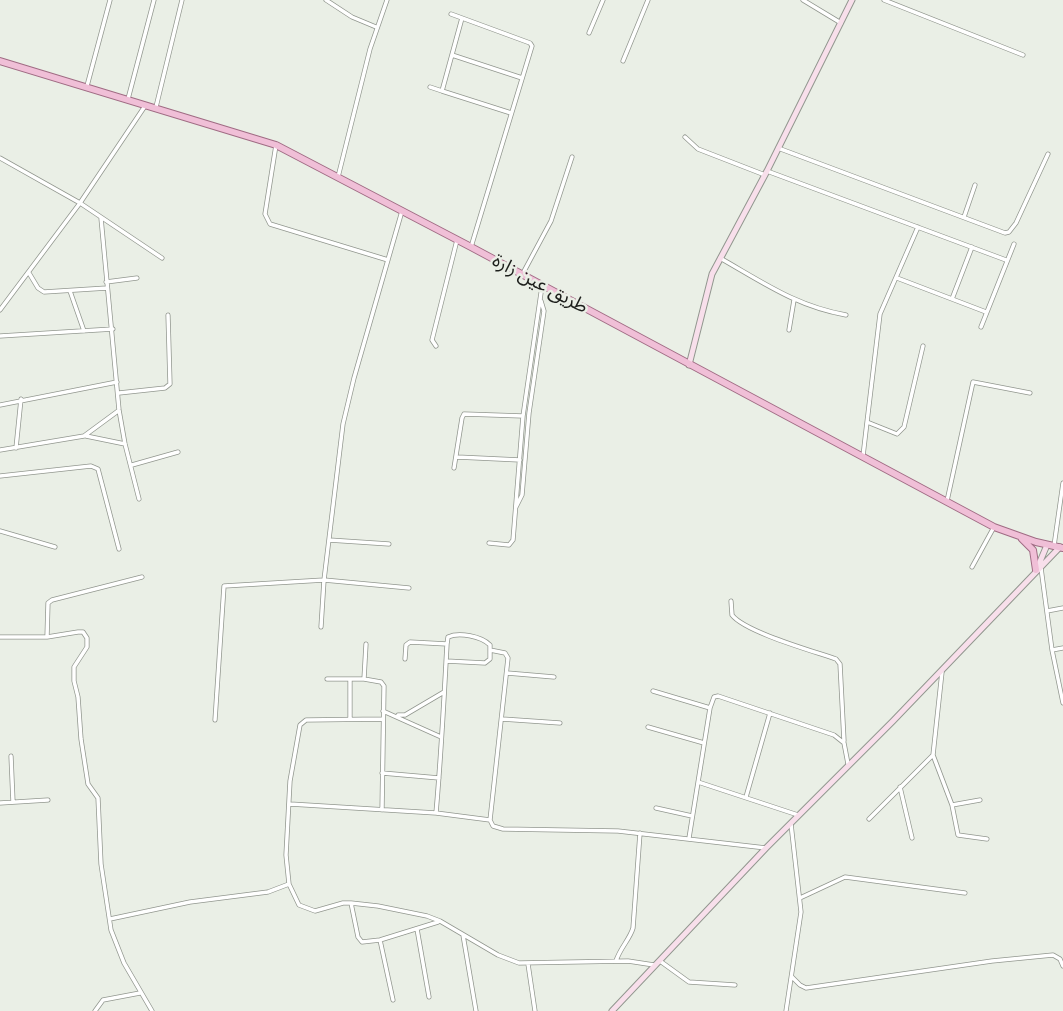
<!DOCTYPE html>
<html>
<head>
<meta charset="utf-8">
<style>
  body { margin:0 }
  canvas { display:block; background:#eaefe6 }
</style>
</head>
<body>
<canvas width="1063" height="1011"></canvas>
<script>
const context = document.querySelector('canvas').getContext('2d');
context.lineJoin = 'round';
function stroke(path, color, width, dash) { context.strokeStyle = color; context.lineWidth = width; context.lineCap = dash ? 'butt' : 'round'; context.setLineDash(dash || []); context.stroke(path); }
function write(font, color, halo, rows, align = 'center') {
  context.font = font + ' "IBM Plex Serif","Noto Sans Arabic",serif'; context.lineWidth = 5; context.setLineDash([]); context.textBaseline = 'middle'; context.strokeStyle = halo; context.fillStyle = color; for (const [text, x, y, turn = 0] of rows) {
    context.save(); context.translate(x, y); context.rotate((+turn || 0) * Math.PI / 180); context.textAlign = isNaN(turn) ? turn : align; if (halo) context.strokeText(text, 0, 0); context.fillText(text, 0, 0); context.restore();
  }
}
const street = new Path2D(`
  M326 0 352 17 376 27
  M803 0 841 23
  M884 0 1023 55
  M451 14 462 18
  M589 33 603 0
  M452 55 522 78
  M623 61 648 0
  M87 86 110 0
  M430 87 442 91
  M128 99 154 0
  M156 107 182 0
  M685 137 698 149 765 175
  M276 145 265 214 270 224 388 260
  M778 148 1005 233 1009 232 1016 223 1048 154
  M0 158 80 203 162 258
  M767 171 1006 260
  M338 177 370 49 387 0
  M964 217 975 185
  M101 218 119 410 125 444 139 499
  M471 247 532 46 530 43 462 18 442 91 511 113
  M720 258C764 283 796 306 846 315
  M29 273 38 288 44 292 107 288
  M522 275 551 221 572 157
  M897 278 986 312
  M106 282 137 278
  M70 291 84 331
  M952 299 972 247
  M0 310 80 203 145 106
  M981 327 1014 244
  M789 330 794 300
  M0 336 113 329
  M436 346 432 340 457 240
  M119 393 165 388 170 384 168 315
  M0 405 117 382
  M867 422 880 314 918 227
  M86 436 125 444
  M16 448 21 399
  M0 450 84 436 118 411
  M863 456 867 422 897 434 904 427 923 346
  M457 457 520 460
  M132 465 178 452
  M454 468 462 418 464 414 523 416
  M0 476 91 466 98 469 119 549
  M947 501 973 382 1030 393
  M516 507 522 495 529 413 544 311 541 301
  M0 531 55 547
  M329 540 389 544
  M489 543 509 545 513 540 523 416 542 286
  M1054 546 1063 483
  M972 567 994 527
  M1041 568 1052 650 1063 703
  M731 601 732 615C745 632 813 651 836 659L840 664 844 741
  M1047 611 1063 608
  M321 627 324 580 343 424 354 378 402 211
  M0 637H47L48 603 52 600 142 577
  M47 637 78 632H83L87 638V647L74 667V681L78 697 81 739 88 784 98 798 101 864 111 930 124 963 152 1011
  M490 650 505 653 508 658 490 820 493 826 503 829 618 831 766 848
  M1052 650 1063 648
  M405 659 406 645 410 642 447 644
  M942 672 933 755 952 805 958 835 987 839
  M507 673 554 677
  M327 679H364L381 682 384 686 382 810
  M350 679V719
  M364 679 366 644
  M653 691 710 708
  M383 711 441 737
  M398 715H405L444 692
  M382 719 306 720 300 725 290 781 286 855 289 884 299 905 315 911 343 903H351L378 906 427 916 440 921 498 955 519 963 628 961 654 965
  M502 719 560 723
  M215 720 224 586 324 580 409 588
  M648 727 704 743
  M11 756 13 802
  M382 773 439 778
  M698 782 798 815
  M900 787 912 838
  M746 797 770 713
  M0 803 48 800
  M290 804 436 813 490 820
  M952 805 980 800
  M656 808 692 816
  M436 813C441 757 444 701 447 644L448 637C459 632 481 636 490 645V659L485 663 446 661
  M869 819 933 755
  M689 838 710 708 714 697 718 696 834 735 844 743 848 764
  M800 898 845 877 965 893
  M351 903 358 937 362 942 380 940 438 922
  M110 919 190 902 268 892 289 884
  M417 929 429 997
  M463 935 476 1011
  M380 940 393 1000
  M616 961C620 948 630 939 633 928L640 833
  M660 961 689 982 735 985
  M528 964 535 1011
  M792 977 800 985 806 988 992 961 1053 955 1060 959 1063 966
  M95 1011 103 1000 140 993
  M786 1011 801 912 791 824`);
const secondary = new Path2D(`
  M689 365 712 274 767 171 852 0
  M1036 571 1047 545
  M612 1011 766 848 893 721 1060 547`);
const primary = new Path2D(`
  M0 61 276 145 471 247 994 527 1036 542 1063 548
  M1022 539 1033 550 1036 570`);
stroke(street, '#92978f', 5);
stroke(secondary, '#92978f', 7);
stroke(primary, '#a06c84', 8);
stroke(street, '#fff', 3.5);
stroke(secondary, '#f8dfeb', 5);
stroke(primary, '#f0bfd7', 6);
write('19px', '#1d1f1c', '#eaefe6', [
  ["طريق عين زارة",540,284,28]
]);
</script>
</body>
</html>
